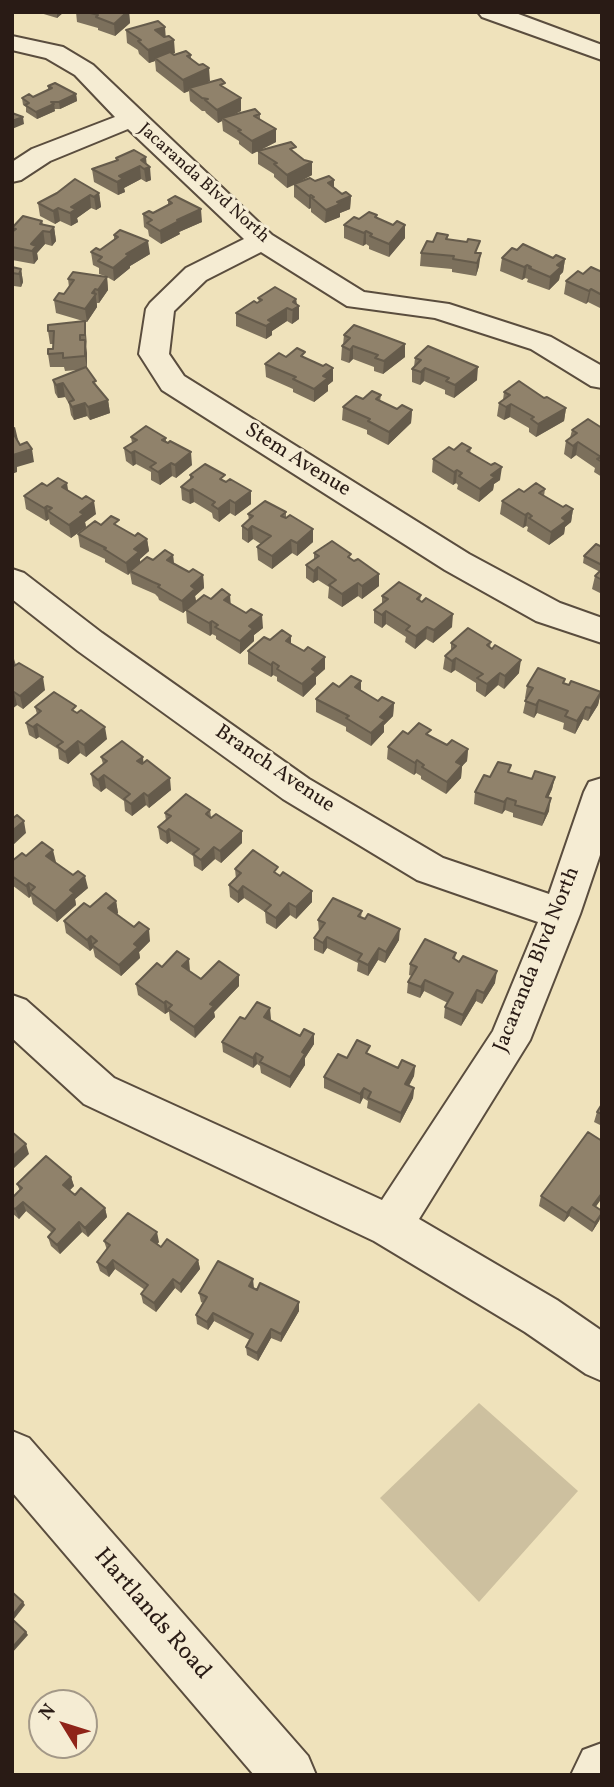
<!DOCTYPE html>
<html>
<head>
<meta charset="utf-8">
<style>
  body { margin:0 }
  #map { position:relative; width:614px; height:1787px; overflow:hidden; background:#efe2bb; font-family:Vollkorn,serif }
  canvas { display:block }
  .frame { position:absolute; inset:0; border:14px solid #291b15; pointer-events:none }
  .north { position:absolute; left:28px; top:1689px; width:70px; height:70px; box-sizing:border-box; background:#f5ecd3; border:2px solid #a39887; border-radius:50%; rotate:308deg; font-size:19px; font-weight:700; line-height:28px; text-align:center; color:#291b15 }
  .north::after { content:''; display:block; margin:auto; width:24px; height:32px; background:#8f2418; clip-path:polygon(50% 0,100% 100%,50% 72%,0 100%) }
</style>
</head>
<body>
<div id="map">
<canvas width="614" height="1787"></canvas>
<div class="frame"></div>
<div class="north">N</div>
</div>
<script>
const context = document.querySelector('canvas').getContext('2d');
context.lineJoin = 'round';
function fillPath(path, color) { context.fillStyle = color; context.fill(path, 'evenodd'); }
function stroke(path, color, width, dash) { context.strokeStyle = color; context.lineWidth = width; context.lineCap = dash ? 'butt' : 'round'; context.setLineDash(dash || []); context.stroke(path); }
function write(font, color, halo, rows, align = 'center') {
  context.font = font + ' Vollkorn,serif'; context.lineWidth = 6; context.setLineDash([]); context.textBaseline = 'middle'; context.strokeStyle = halo; context.fillStyle = color; for (const [text, x, y, turn = 0] of rows) {
    context.save(); context.translate(x, y); context.rotate((+turn || 0) * Math.PI / 180); context.textAlign = isNaN(turn) ? turn : align; if (halo) context.strokeText(text, 0, 0); context.fillText(text, 0, 0); context.restore();
  }
}
fillPath(new Path2D(`
  M479 1403 578 1491 479 1602 380 1498Z`), '#cdc09f');
const minor = new Path2D(`
  M478 12H513L602 45V60L482 17Z
  M12 36 63 47 93 65 272 235 364 292 449 304 551 337 602 366V388L591 386 531 349 435 318 347 306 261 252 206 280 174 311 169 354 184 376 469 554 560 603 602 618V643L536 621 445 570 162 390 139 354 146 309 150 303 186 268 244 239 128 129 50 161 21 180 12 182V162L32 149 115 117 75 75 46 58 12 50Z
  M12 569 24 573 102 633 309 779 443 858 549 894 584 792 589 782 602 778V849L580 914 530 1040 419 1219 557 1300 602 1331V1381L586 1374 525 1332 374 1241 84 1104 12 1038V995L26 1000 114 1078 382 1200 493 1031 538 922 417 880 283 799 78 651 12 599Z
  M12 1431 29 1438 308 1756 316 1775H254L12 1492Z
  M602 1743V1775H571L583 1750Z`);
stroke(minor, '#5a4d3e', 4);
fillPath(minor, '#f5ecd3');
fillPath(new Path2D(`
  M37 12H64L57 18Z
  M76 12H129L130 23 115 36 98 30V28L77 22Z
  M126 30 165 37 175 53 172 54 174 55H191V60L210 81 203 84 226 88 241 111 232 115 260 114V119L276 142 259 151 296 154 312 175 299 182 334 180V188L342 194 351 196 350 209 340 213V217L325 223 311 212V208L309 209 294 197V185L287 188 274 177V174L258 164V151L252 154 239 144V141L223 131 222 121 218 123 206 113 205 111H202L190 101 189 91 184 93 156 71 155 61 149 63 139 54 138 50 127 43Z
  M48 86 76 94 77 101 60 109H54L55 111 37 119 26 112V107L23 105 22 98 33 97 48 90Z
  M116 158 147 164 151 180 146 182 141 179 124 188 125 192 118 195 94 182 92 169 116 161Z
  M99 193 101 207 96 210 91 208 77 218 78 222 71 226 60 221 55 224 40 216 38 203Z
  M168 200 202 222 179 232 180 234 161 244 149 236 148 230 144 227 143 214 153 213 168 205Z
  M377 218 405 238 389 257 369 249V246L366 244 363 246 344 238V225L359 219Z
  M42 221 43 225 54 227 56 241 52 246 45 244 37 253 38 259 34 264 12 260V228Z
  M114 235 150 254 130 266V268L114 281 107 277 108 290 99 303H97V307L87 322H85L86 334 87 368 97 387 108 400 110 413 90 420 87 416 74 420 71 415 69 404 65 397 58 398 55 393 53 380 78 370 65 371 64 367H50L48 354 53 349V344H50L48 331 83 321 56 313 54 300 64 294 69 287 68 279 105 276 99 274V268L93 265 91 252 100 250 114 240Z
  M448 235 447 239 479 253V266L476 276 452 272V269L420 266 421 253 433 242Z
  M517 250 553 258 565 259 563 272 560 275 559 280 549 290 527 282 528 279 525 278 522 280 500 271 502 258Z
  M12 267 21 269 23 282 21 287 14 286 12 289Z
  M602 272V309L588 302 586 304 564 294 566 281 583 274Z
  M258 298 296 299 299 319 292 324 287 321 272 331V335L266 339 236 326V313L259 302Z
  M344 335 405 344V357L383 374 374 371V367L353 359 349 363 341 360 342 346 343 345Z
  M286 357 305 358 323 366 333 368V381L328 385V391L314 402 293 392V389L266 377 265 364Z
  M415 358 477 380 454 398 445 394V390L424 381 420 385 412 382V369L414 367Z
  M504 392 544 398 566 408 564 421 536 437 529 432V428L510 417 504 420 497 416 499 403 503 400Z
  M381 395 380 401 397 409 412 410 411 423 388 445 367 434V430L342 420 343 407 363 399Z
  M602 428V477L594 472 595 468 576 455 571 459 564 454 566 441 570 438 572 430Z
  M131 437 166 438V442L192 465 176 478 172 476 160 485 151 480V472L136 464 133 466 126 461 124 448 132 443Z
  M471 448 470 453 500 480 494 484 493 490 479 502 457 489 458 485 456 483 453 485 432 472 433 459 454 450Z
  M190 475 225 481 251 491V504L235 516 230 513 219 522 213 518 212 513 194 502 190 504 182 500 181 487 190 480Z
  M47 486 69 491 96 514 85 522 86 527 71 538 50 524 49 519 46 521 26 509 24 496Z
  M545 489 544 496 563 507 573 509 571 522 565 527 564 534 549 545 527 531 528 527 526 526 523 528 500 514 502 501 524 492Z
  M286 512V518L313 542 297 556 292 553 272 569 258 560 257 547 261 544 253 539 248 543 242 539V526L249 520 248 514Z
  M101 525 119 527 135 536 147 539 149 551 140 559V563L173 555 174 563 189 572 203 575 204 588 195 596 196 601 211 599 230 604 263 628 254 635V641L240 654 216 639V636L212 634 210 636 187 623 186 610 183 613 159 600 158 597 155 594 132 584 130 573 128 575 105 562V559L80 547 78 534Z
  M602 547V594L592 589 595 576 600 572 583 563 584 556Z
  M314 553 351 559 379 586 362 599 358 596 342 607 328 598 329 587 318 580 313 583 306 578V565L314 560Z
  M421 595 420 601 452 627 433 643 426 639 415 649 405 642 406 637 386 624 382 628 374 623V610L382 604V596Z
  M270 640 291 644 304 651 325 657V669L316 677V684L303 697 277 681V677L273 675 271 677 248 664V651Z
  M491 642 490 647 519 673 504 689 498 685 485 697 476 691V683L455 670 451 673 443 669 445 656 451 650V643Z
  M12 658 14 659 16 665 45 690 23 709 17 705 12 709Z
  M361 681V691L378 701 394 703 393 716 384 725V732L371 746 346 731V727L316 712V699L339 687Z
  M569 685 601 692 598 705 588 721 583 719 575 734 563 729 564 723 537 713 534 718 523 713 526 699 525 698 527 686Z
  M35 707 78 713 107 739 86 757 80 753 68 764 59 759 58 749 39 737 36 739 29 735 26 723 37 714Z
  M408 734 430 736 447 745 468 749 467 761 462 766 461 778 446 794 421 779V776L416 773 414 775 387 759 388 747Z
  M101 757H143V763L171 790 149 808 146 805 132 816 125 811 124 801 106 788 101 792 93 786 91 774 103 764Z
  M510 773 532 779 555 777 552 789 548 798 549 811 542 826 513 817V813L505 810 502 814 474 804 475 792 490 777Z
  M210 810 211 817 242 831V843L221 863 215 859 202 871 194 866 193 856 171 841 167 844 160 839 158 827 166 821 165 813Z
  M26 856 56 862H55L88 888 75 899 76 905 57 922 33 904 31 896 29 898 12 885V861Z
  M235 869 279 876 312 891V902L296 919 290 915 276 929 266 923 265 912 244 898 238 903 230 897 229 885 236 879Z
  M116 901 118 913 117 914 150 941 139 952 140 958 121 976 95 957 93 948 90 951 66 933 64 921 90 907Z
  M362 911 361 917 399 940 385 963 378 960 368 976 357 971 358 963 327 948 323 954 314 950V938L319 932 318 920Z
  M456 953 455 959 495 983 482 1004 476 1001 461 1026 444 1018 445 1007 448 1003 424 991 420 998 407 993 408 982 412 976 409 975 410 964Z
  M162 967 190 971 201 979 239 975V986L214 1012 215 1017 195 1038 170 1020 169 1012H168L165 1014 138 995 136 984Z
  M270 1008V1020L314 1044 305 1058V1065L290 1088 261 1073 260 1066 257 1064 253 1068 223 1052 222 1042 245 1019Z
  M369 1055 398 1068 415 1066 414 1076 409 1086 414 1088 413 1098 400 1123 367 1108 368 1101 363 1098 360 1104 324 1088V1077L347 1058Z
  M602 1104V1126L594 1122 597 1112Z
  M602 1141V1198L595 1207 602 1211V1214L599 1221 592 1232 569 1216 564 1222 539 1206 541 1196Z
  M71 1177 74 1186 70 1190 75 1195 105 1208 107 1217 88 1237 82 1232 60 1254 51 1246 48 1237 52 1233 26 1211 19 1219 12 1213V1198L20 1191 17 1184Z
  M104 1241 159 1242 157 1244 161 1247 198 1260 200 1269 181 1293 175 1288 156 1312 143 1303 141 1294 145 1290 115 1269 109 1277 100 1271 97 1262 107 1250Z
  M253 1279V1288L299 1311 281 1342 271 1338 258 1361 247 1355 246 1347 250 1340 214 1321 208 1330 197 1324 196 1315 203 1303 201 1302 199 1293Z`), '#7c705c');
fillPath(new Path2D(`
  M57 12H64L57 18Z
  M127 12H129L130 23 115 36 114 24Z
  M165 27 166 40 155 30Z
  M174 40 175 53 157 60 155 58V61L149 63 148 50Z
  M209 68 210 81 192 90 189 88V91L184 93 183 80Z
  M76 94 77 101 60 109 59 102Z
  M241 98V111L225 119 222 118V121L218 123 217 110Z
  M54 104 55 111 37 119 36 112Z
  M23 117 24 124 12 129V121Z
  M276 129V142L252 154V141Z
  M146 157 147 168 150 167 151 180 146 182 144 169 141 160Z
  M312 162V175L287 188V175Z
  M140 166 141 179 124 188 125 192 118 195 117 182 119 176Z
  M334 180V194L328 183Z
  M99 193 101 207 96 210 94 197Z
  M90 195 91 208 77 218 78 222 71 226 70 213 71 207Z
  M311 195V208L309 209V196Z
  M351 196 350 209 340 213V217L325 223 326 210 337 202Z
  M58 208 60 221 55 224 53 211Z
  M201 209 202 222 179 232 180 234 161 244 160 231 177 220Z
  M42 221 45 244 37 253 38 259 34 264 31 244 40 224Z
  M405 225V238L389 257V244Z
  M54 227 56 241 52 246 50 232Z
  M366 231V244L363 246 364 233Z
  M148 241 150 254 130 266V268L114 281 113 268 126 254Z
  M481 253 479 266 476 276 477 263Z
  M565 259 563 272 560 275 559 280 549 290 550 277 557 265Z
  M527 265 525 278 522 280 524 267Z
  M21 269 23 282 21 287 19 274Z
  M107 277 108 290 99 303 98 290Z
  M95 289 97 307 87 322 85 309Z
  M591 289 588 302 586 304 589 291Z
  M296 299 297 307 299 306V319L292 324 293 302Z
  M287 308V321L272 331V335L266 339V326L268 320Z
  M85 321 86 334 87 348 85 335Z
  M85 340 87 353V369L85 356Z
  M405 344V357L383 374 384 361Z
  M353 346V359L349 363 350 350Z
  M478 367 477 380 454 398 455 385Z
  M333 368V381L328 385V391L314 402V389L323 376Z
  M425 368 424 381 420 385 421 372Z
  M63 383 65 397 58 398 56 385Z
  M108 400 110 413 90 420 88 407Z
  M85 403 87 416 74 420 72 407Z
  M511 404 510 417 504 420 506 407Z
  M566 408 564 421 536 437 538 424Z
  M412 410 411 423 388 445 389 432Z
  M15 427 18 440 12 437V428Z
  M578 442 576 455 571 459 573 446Z
  M32 449 34 462 17 467V472L12 474 13 455Z
  M135 451 136 464 133 466 131 453Z
  M191 452 192 465 176 478 175 465Z
  M171 463 172 476 160 485 158 472Z
  M502 467 500 480 494 484 493 490 479 502 480 489 491 475Z
  M457 470 456 483 453 485 454 472Z
  M67 483 69 496 62 487Z
  M193 489 194 502 190 504 189 491Z
  M251 491V504L235 516V503Z
  M230 500V513L219 522 218 509Z
  M94 501 96 514 85 522 86 527 71 538 69 525 80 512Z
  M47 506 49 519 46 521 44 508Z
  M573 509 571 522 565 527 564 534 549 545 551 532 562 518Z
  M528 513 526 526 523 528 525 515Z
  M252 526 253 539 248 543V530Z
  M313 529V542L297 556V543Z
  M147 539 149 551 140 559V565L130 571V573L128 575 126 563 134 549Z
  M291 540 292 553 272 569V556Z
  M173 555 174 568 167 560Z
  M318 567V580L313 583 314 571Z
  M379 574V586L362 599V586Z
  M203 575 204 588 195 596 196 601 183 613 182 601 191 586Z
  M358 583V596L342 607V594Z
  M230 595 231 607 224 600Z
  M386 611V624L382 628V615Z
  M453 614 452 627 433 643 434 630Z
  M262 615 263 628 254 635V641L240 654V641L249 626Z
  M212 621V634L210 636 209 623Z
  M427 627 426 639 415 649 416 636Z
  M291 636V648L286 641Z
  M325 657V669L316 677V684L303 697 302 684 312 669Z
  M456 658 455 670 451 673 452 661Z
  M521 660 519 673 504 689 505 676Z
  M273 662V675L271 677V665Z
  M500 673 498 685 485 697 487 684Z
  M43 677 45 690 23 709 20 696Z
  M361 681V694L355 687Z
  M14 692 17 705 12 709V694Z
  M601 692 598 705 588 721 591 708Z
  M539 700 537 713 534 718 536 705Z
  M394 703 393 716 384 725V732L371 746V733L380 717Z
  M586 707 583 719 575 734 577 721Z
  M37 724 39 737 36 739 33 727Z
  M105 727 107 739 86 757 84 745Z
  M78 741 80 753 68 764 65 752Z
  M468 749 467 761 462 766 461 778 446 794 447 782 456 762Z
  M143 757 144 769 137 761Z
  M417 760 416 773 414 775 415 763Z
  M104 775 106 788 101 792 98 780Z
  M555 777 552 789 543 809 546 797Z
  M170 778 171 790 149 808 148 796Z
  M144 793 146 805 132 816 131 804Z
  M507 798 505 810 502 814 504 802Z
  M551 798 549 811 542 826 545 814Z
  M24 821 26 833 12 846V831Z
  M169 829 171 841 167 844 166 832Z
  M242 831V843L221 863 220 851Z
  M214 847 215 859 202 871 201 860Z
  M53 850 56 862 49 867 46 856Z
  M85 876 88 888 75 899 76 905 57 922 55 911 70 890Z
  M29 883 31 893 30 892 31 896 29 898 26 886Z
  M243 886 244 898 238 903V892Z
  M312 891V902L296 919V907Z
  M116 901 118 913 110 920 108 908Z
  M289 903 290 915 276 929V918Z
  M149 929 150 941 139 952 140 958 121 976 119 965 134 944Z
  M400 929 399 940 385 963 386 952Z
  M91 936 93 948 90 951 87 940Z
  M327 937V948L323 954V943Z
  M379 948 378 960 368 976V965Z
  M189 959 190 971 183 977 182 966Z
  M497 971 495 983 482 1004 484 993Z
  M239 975V986L214 1012 215 1017 195 1038 194 1027 210 1004Z
  M425 980 424 991 420 998 421 987Z
  M477 990 476 1001 461 1026 463 1015Z
  M166 1001 168 1012 165 1014 164 1003Z
  M270 1008 271 1019 265 1028 264 1017Z
  M314 1034V1044L305 1058V1065L290 1088V1077L302 1052Z
  M256 1053 257 1064 253 1068V1058Z
  M415 1066 414 1076 404 1094 405 1084Z
  M364 1088 363 1098 360 1104V1094Z
  M414 1088 413 1098 400 1123 401 1113Z
  M26 1144 29 1154 12 1170V1157Z
  M71 1177 74 1186 66 1194 63 1185Z
  M602 1193V1198L590 1215 593 1205Z
  M23 1202 26 1211 19 1219 15 1209Z
  M572 1207 569 1216 564 1222 567 1213Z
  M105 1208 107 1217 88 1237 85 1228Z
  M602 1213 599 1221 592 1232 595 1223Z
  M79 1222 82 1232 60 1254 57 1245Z
  M157 1232 159 1242 153 1249 151 1240Z
  M113 1260 115 1269 109 1277 106 1268Z
  M198 1260 200 1269 181 1293 180 1284Z
  M173 1279 175 1288 156 1312 154 1303Z
  M253 1279 254 1288 249 1295V1286Z
  M299 1302V1311L281 1342V1334Z
  M213 1313 214 1321 208 1330 207 1322Z
  M271 1329V1338L258 1361 257 1353Z
  M23 1602 25 1605 14 1619 12 1616Z
  M26 1632 28 1635 12 1653V1648Z`), '#655b4b');
const building = new Path2D(`
  M87 12H127L114 24 96 17 98 15Z
  M158 21 165 27 155 30 164 37 169 36 174 40 148 50 138 41 141 40 126 30Z
  M186 51 191 55 187 56 199 65 203 64 209 68 183 80 155 58 170 52 174 55Z
  M221 79 225 83 220 85 241 98 217 110 205 100 208 99 202 98 189 88Z
  M55 83 76 94 59 102H51L54 104 36 112 25 105 29 103 22 98 29 94 33 97 52 88 48 86Z
  M255 109 260 114 254 116 276 129 252 141 238 131 241 130 222 118Z
  M12 113 23 117 12 121Z
  M291 142 296 147 290 149 304 160 312 162 287 175 274 164 277 163 258 151Z
  M134 150 146 157 141 160 150 167 144 169 140 166 119 176 123 179 117 182 92 169 118 160 116 158Z
  M329 176 334 180 328 183 342 194 346 192 351 196 337 202 340 204 326 210 312 198 314 197 311 195 309 196 294 184 310 178 315 181Z
  M75 179 99 193 94 197 90 195 71 207 76 209 70 213 58 208 53 211 38 203 57 193Z
  M175 196 201 209 177 220 179 221 160 231 147 223 152 220 143 214 149 211 153 213 172 203 168 200Z
  M369 212 377 215 375 217 393 225 397 221 405 225 389 244 370 236 372 234 366 231 364 233 344 225 354 217 359 219Z
  M23 216 42 221 40 224 54 227 50 232 43 231 31 244 36 246 32 251 12 247V232L16 229 12 228Z
  M120 230 148 241 126 254 129 255 113 268 98 261 102 257 91 252 96 248 100 250 118 237 114 235Z
  M437 233 448 235 446 239 467 242 468 239 480 241 475 253H481L477 263 453 259 454 256 421 253 427 241 433 242Z
  M523 244 553 258 556 255 565 259 557 265 561 267 550 277 529 268 531 267 527 265 524 267 502 258 512 248 517 250Z
  M12 267 21 269 19 274 12 273Z
  M591 267 602 272V295L591 289 589 291 566 281 578 271 583 274Z
  M73 272 107 277 98 290 95 289 92 293 96 294 85 309 54 300 59 293 64 294 74 280 68 279Z
  M275 287 296 299 293 302 299 306 292 310 287 308 268 320 272 322 266 326 236 313 254 301 257 303 262 300 258 298Z
  M85 321V335H80V340H85V356L63 358V353L48 354V349H53L54 331H48V325Z
  M354 325 405 344 384 361 375 358 378 355 353 346 350 350 342 346 350 338 344 335Z
  M428 346 478 367 455 385 446 381 449 378 425 368 421 372 412 369 421 360 415 358Z
  M297 348 305 352 301 356 323 366 326 364 333 368 323 376 328 378 314 389 293 379 296 377 265 364 279 353 286 357Z
  M86 367 96 381 93 382 108 400 88 407 85 403 72 407 69 402 74 400 63 383 56 385 53 380Z
  M519 381 544 398 547 397 566 408 538 424 531 419 534 417 511 404 506 407 499 403 510 395 504 392Z
  M372 391 381 395 376 399 397 409 402 405 412 410 389 432 368 421 370 419 343 407 356 396 363 399Z
  M588 419 602 428V462L597 459 601 457 578 442 573 446 566 441 577 433 572 430Z
  M146 426 166 438 162 440 168 443 170 441 191 452 175 465 171 463 158 472 150 467 156 463 135 451 131 453 124 448 137 440 131 437Z
  M12 431 20 445 27 442 32 449 13 455 15 459 12 460Z
  M462 443 471 448 467 451 491 465 495 463 502 467 491 475 495 477 480 489 459 476 462 473 457 470 454 472 433 459 449 447 454 450Z
  M205 464 225 475 220 479 226 482 230 479 251 491 235 503 230 500 218 509 212 505 215 502 193 489 189 491 181 487 193 477 190 475Z
  M58 478 67 483 62 487 82 499 86 496 94 501 80 512 84 514 69 525 48 511 52 508 47 506 44 508 24 496 42 483 47 486Z
  M536 483 545 489 539 493 563 507 566 505 573 509 562 518 566 521 551 532 529 518 532 516 528 513 525 515 502 501 519 489 524 492Z
  M265 501 286 512 281 516 286 518 290 515 313 529 297 543 291 540 272 556 257 547 271 536 252 526 248 530 242 526 253 516 248 514Z
  M111 516 119 520 114 524 135 536 138 533 147 539 134 549 139 552 126 563 104 549 106 548 78 534 95 521 101 525Z
  M332 541 351 554 348 557 354 561 358 559 379 574 362 586 358 583 342 594 329 585 336 580 318 567 314 571 306 565 319 556 314 553Z
  M596 544 602 547V565L584 556Z
  M165 550 173 555 167 560 189 572 193 569 203 575 191 586 195 589 182 601 158 587 160 585 153 582 130 571 147 557 153 560Z
  M602 569V580L595 576Z
  M399 582 421 595 417 599 422 602 426 598 453 614 434 630 427 627 416 636 406 630 410 626 386 611 382 615 374 610 388 599 382 596Z
  M222 589 230 595 224 600 246 613 251 609 262 615 249 626 253 629 240 641 215 627 218 625 212 621 209 623 186 610 204 595 211 599Z
  M468 628 491 642 487 645 492 649 495 645 521 660 505 676 500 673 487 684 477 678 483 674 456 658 452 661 445 656 456 646 451 643Z
  M282 630 291 636 286 641 304 651 308 647 325 657 312 669 316 672 302 684 277 669 279 666 273 662 271 665 248 651 264 637 270 640Z
  M19 663 43 677 20 696 14 692 12 694V665L14 666Z
  M538 668 565 679 563 683 569 685 571 681 601 692 591 708 586 707 577 721 565 716 568 711 539 700 536 705 525 701 533 688 527 686Z
  M351 676 361 681 355 687 378 701 382 697 394 703 380 717 385 720 371 733 346 718 349 716 316 699 333 683 339 687Z
  M54 692 76 706 72 710 77 713 81 710 105 727 84 745 78 741 65 752 57 746 63 742 37 724 33 727 26 723 41 711 35 707Z
  M419 723 431 730 426 734 447 745 452 740 468 749 456 762 462 765 447 782 422 767 424 765 417 760 415 763 388 747 403 731 408 734Z
  M122 741 143 757 137 761 142 764 147 760 170 778 148 796 144 793 131 804 124 799 130 794 104 775 98 780 91 774 107 761 101 757Z
  M498 762 511 765 508 772 532 779 535 771 555 777 546 797 551 798 545 814 515 805 516 801 507 798 504 802 475 792 484 775 490 777Z
  M186 794 210 810 206 814 211 818 216 814 242 831 220 851 214 847 201 860 193 854 199 849 169 829 166 832 158 827 171 816 165 813Z
  M17 815 24 821 12 831V819Z
  M42 842 53 850 46 856 73 875 78 871 85 876 70 890 74 893 55 911 30 892 35 887 29 883 26 886 12 876V861L22 853 26 856Z
  M253 850 278 867 274 872 280 876 283 872 312 891 296 907 289 903 276 918 265 911 271 905 243 886 238 892 229 885 241 873 235 869Z
  M106 893 116 901 108 908 134 927 139 922 149 929 134 944 138 947 119 965 92 945 97 941 91 936 87 940 64 921 84 903 90 907Z
  M333 898 362 911 358 916 365 919 368 914 400 929 386 952 379 948 368 965 358 960 362 954 327 937 323 943 314 938 325 923 318 920Z
  M425 939 456 953 453 958 459 962 463 956 497 971 484 993 477 990 463 1015 445 1007 453 993 425 980 421 987 408 982 417 967 410 964Z
  M177 951 189 959 182 966 201 979 219 961 239 975 210 1004 214 1006 194 1027 168 1009 172 1005 166 1001 164 1003 136 984 157 963 162 967Z
  M257 1002 270 1008 264 1017 300 1036 304 1029 314 1034 302 1052 305 1054 290 1077 260 1062 263 1057 256 1053 253 1058 222 1042 240 1017 245 1019Z
  M357 1040 370 1046 366 1053 398 1068 402 1060 415 1066 405 1084 414 1088 401 1113 368 1098 371 1092 364 1088 360 1094 324 1077 338 1054 347 1058Z
  M602 1104V1114L597 1112Z
  M12 1132 26 1144 12 1157Z
  M588 1132 602 1141V1193L593 1205 602 1211V1213L595 1223 572 1207 567 1213 541 1196Z
  M46 1156 71 1177 63 1185 75 1195 81 1188 105 1208 85 1228 79 1222 57 1245 48 1237 55 1229 23 1202 15 1209 12 1207V1198L22 1188 17 1184Z
  M128 1213 157 1232 151 1240 161 1247 167 1239 198 1260 180 1284 173 1279 154 1303 141 1294 148 1285 113 1260 106 1268 97 1262 110 1245 104 1241Z
  M218 1261 253 1279 249 1286 257 1290 260 1283 299 1302 281 1334 271 1329 257 1353 246 1347 253 1334 213 1313 207 1322 196 1315 207 1297 199 1293Z
  M12 1592 23 1602 12 1616Z
  M12 1619 26 1632 12 1648Z`);
fillPath(building, '#90826b');
stroke(building, '#655b4b', 2);
write('18px', '#291b15', '#f5ecd3', [
  ["Jacaranda Blvd North",203,184,42]
]);
write('21px', '#291b15', '#f5ecd3', [
  ["Stem Avenue",297,461,32],
  ["Branch Avenue",274,770,34],
  ["Jacaranda Blvd North",538,960,-68]
]);
write('24px', '#291b15', '#f5ecd3', [
  ["Hartlands Road",151,1615,49]
]);
</script>
</body>
</html>
